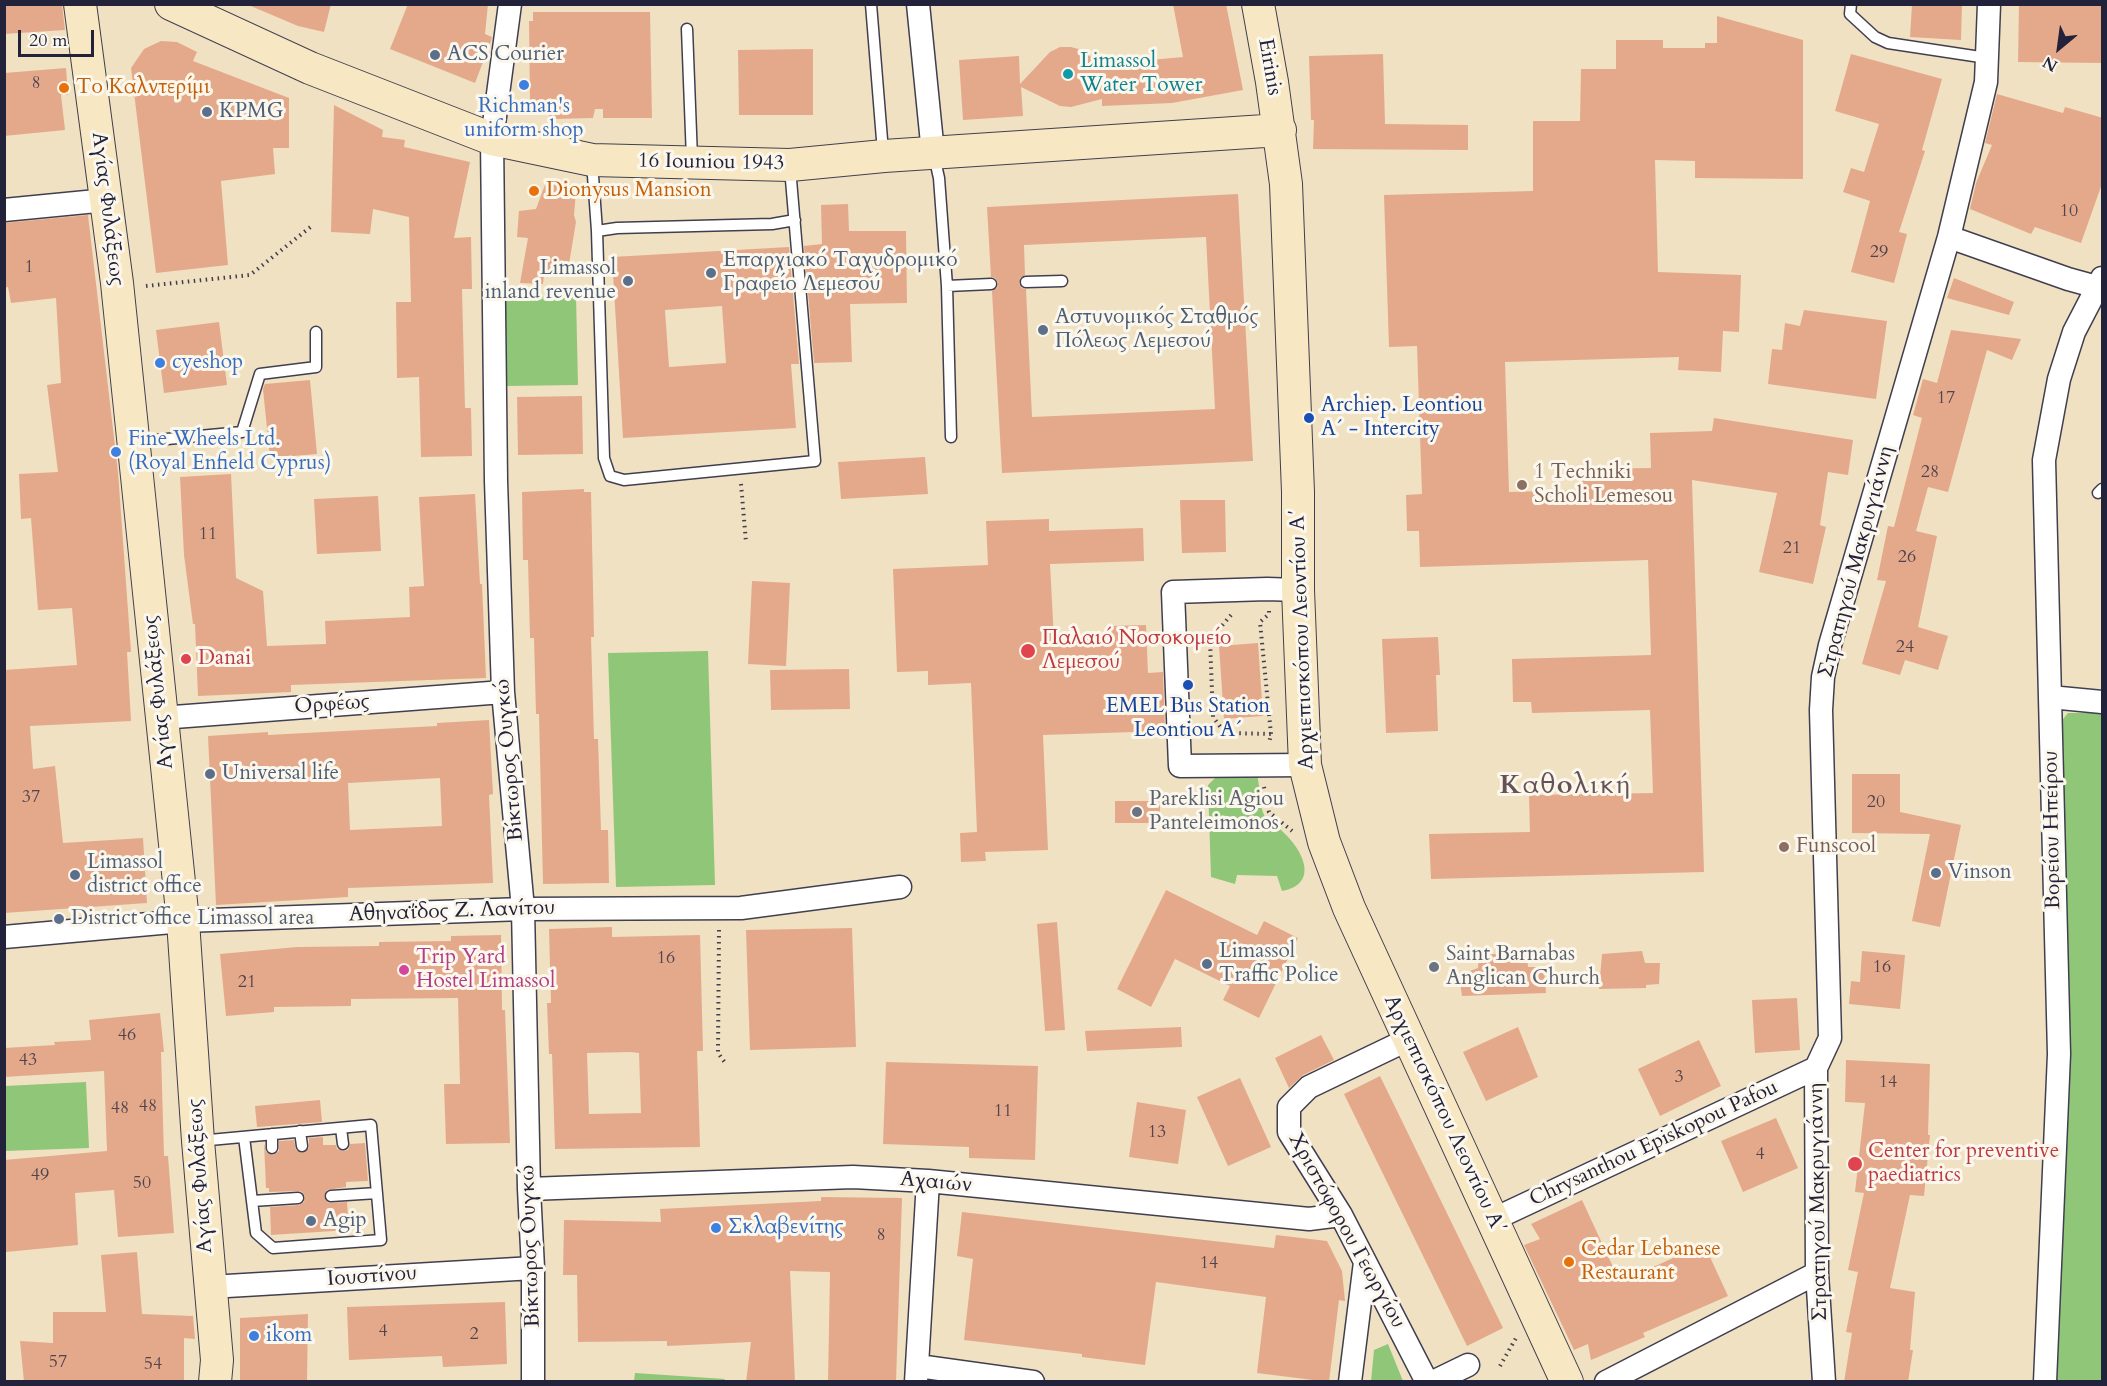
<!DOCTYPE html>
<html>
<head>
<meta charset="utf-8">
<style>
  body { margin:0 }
  #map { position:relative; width:2107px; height:1386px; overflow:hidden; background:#f0e1c2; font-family:Cardo,serif }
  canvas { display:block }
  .frame { position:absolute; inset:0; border:6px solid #22223b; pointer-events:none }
  .north { position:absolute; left:2029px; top:18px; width:60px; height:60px; -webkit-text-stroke:4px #fbf7ec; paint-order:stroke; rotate:209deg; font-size:16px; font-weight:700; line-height:24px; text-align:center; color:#22223b }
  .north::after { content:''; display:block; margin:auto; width:21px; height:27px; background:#22223b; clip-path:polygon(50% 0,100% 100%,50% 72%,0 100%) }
  .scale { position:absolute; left:18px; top:30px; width:76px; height:27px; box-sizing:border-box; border:3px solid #22223b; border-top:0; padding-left:8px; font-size:18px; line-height:21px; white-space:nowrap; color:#22223b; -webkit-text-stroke:4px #fbf7ec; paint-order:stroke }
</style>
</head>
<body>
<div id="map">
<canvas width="2107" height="1386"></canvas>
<div class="frame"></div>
<div class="north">N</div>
<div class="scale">20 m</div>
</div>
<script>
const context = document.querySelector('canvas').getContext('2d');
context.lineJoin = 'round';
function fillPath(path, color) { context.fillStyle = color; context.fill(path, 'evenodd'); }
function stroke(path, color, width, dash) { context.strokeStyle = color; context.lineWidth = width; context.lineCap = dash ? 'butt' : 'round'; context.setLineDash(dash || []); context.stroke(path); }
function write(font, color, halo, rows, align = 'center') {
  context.font = font + ' Cardo,serif'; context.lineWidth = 6; context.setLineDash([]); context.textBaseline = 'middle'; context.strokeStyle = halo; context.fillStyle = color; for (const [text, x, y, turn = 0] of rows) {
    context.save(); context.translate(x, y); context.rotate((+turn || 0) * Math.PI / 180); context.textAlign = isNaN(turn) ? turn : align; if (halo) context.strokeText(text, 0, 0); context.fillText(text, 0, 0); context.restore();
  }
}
fillPath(new Path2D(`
  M576 296 578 385 505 386 503 297Z
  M708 651 715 885 616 887 608 653Z
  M2068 713H2102V1381L2035 1382 2054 1056 2044 742Z
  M1219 774 1257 775C1261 789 1258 810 1268 821 1272 825 1279 827 1283 832 1303 850 1320 884 1282 891L1277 876 1237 875 1235 884 1211 877 1208 785Z
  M86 1082 89 1148 5 1151V1086Z
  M1388 1344 1403 1381H1371L1374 1350Z
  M635 1373 725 1379 724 1381H634Z`), '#90c678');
fillPath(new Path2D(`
  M4 4H62L65 30 4 34Z
  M246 4H331L324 32 298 26Z
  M408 4H488L485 34 492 37 491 41 475 83 390 49Z
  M1173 4H1226L1243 90 1172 103 1102 106V99L1071 107 1060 106 1021 87 1023 116 963 120 959 60 1019 56 1020 84 1050 52 1060 47H1071L1082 50 1091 57 1096 65 1183 57Z
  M1912 4H1962L1961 40 1910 37Z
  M2019 4H2103V63L2018 62Z
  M533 12H650L652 118H603V109H595L593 118 554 119 530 101 529 21H533Z
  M1717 16 1803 40V179L1695 178V161L1655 160 1658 272 1741 275 1739 332 1723 331 1721 372 1678 370 1679 357 1505 362 1509 492 1582 490V469L1651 468 1650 433 1712 431 1714 418 1853 440 1848 475 1828 472 1820 525 1826 527 1813 584 1759 572 1777 493 1692 480 1704 872 1431 879 1429 834 1530 832 1529 795 1653 793 1650 710 1532 713 1531 702H1513L1512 659 1651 655 1648 560 1420 567 1419 531H1407L1406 495 1422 494 1417 346 1389 347 1384 195 1533 191V121H1580L1581 69H1616V40H1663V48H1705V43H1717Z
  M161 41 177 42 197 52 193 61 289 98V148H273L275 174 221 181 228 265 156 273 131 68 144 49Z
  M813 49V115H739L738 50Z
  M1383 54 1385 124 1468 125V150L1313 149 1314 120H1311L1309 56Z
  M1851 54 1942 79 1922 150 1925 151 1899 232 1907 234 1894 283 1851 272 1870 201 1843 192 1851 168 1864 172 1879 124 1835 111Z
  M66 68 68 95H61L65 130 4 136V73Z
  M1997 94 2063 113 2065 107 2103 118V181L2081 243 2035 227 2031 234 1970 209 1976 183 1992 145 1985 143Z
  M334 105 383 130 382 137 405 140 404 147 470 162 454 238 471 237 472 289H462L465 408H471L472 456 421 457 419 377 397 378 396 302H411L409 217 373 209 370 234 331 232Z
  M558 180H566L576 192 574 215 576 222 567 276 544 275 543 284 520 283 528 238 517 237 519 211 536 209 545 185Z
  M1238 194 1253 461 1002 473 992 291 997 288 998 283 995 278 991 277 987 207ZM1206 237 1215 409 1032 417 1026 289 1022 288 1019 283 1020 278 1025 275 1024 245Z
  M848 204 849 231H906L907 303 850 304 852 362 814 363 804 246 822 244 821 205Z
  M88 215 118 472 131 652H127L131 721 30 726 33 769 55 766 63 843 143 838 147 903 4 913V670L77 665 72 608 38 610 31 518 21 519 19 474 58 472 47 385 61 383 56 298 11 303 8 287 4 288V223Z
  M789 247 799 364H791L796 428 623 438 612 257ZM722 306 726 363 669 367 665 310Z
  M1954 278 2014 302 2009 315 1947 298Z
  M1804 310 1887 321 1876 399 1768 384 1772 349 1782 350 1785 323 1800 326Z
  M219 322 227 385 164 393 156 330Z
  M1951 330 2021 339 2012 360 1987 350 1948 492 1928 487 1916 531 1937 536 1918 627 1948 636 1938 670 1905 660 1900 675 1862 664 1886 581 1877 580 1888 526 1894 527 1922 418 1913 415 1923 379 1937 383Z
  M310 380 317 454 270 458 263 389 265 384Z
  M582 396 583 454 518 455 517 397Z
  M925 457 928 494 841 499 838 462Z
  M231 474 236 578 263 591 267 646 326 644 325 621 410 617 409 587 424 586 419 497 475 494 480 584H482L486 678 291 685V692L198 696 195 624H193L184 555 180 477Z
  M584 489V492H591L594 637H591L594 739H598L601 830H608L609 883 543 884 539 714H536L534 638H530L528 560H523L522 492Z
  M378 496 381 551 317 554 314 499Z
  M1180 500H1225L1226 552 1182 553Z
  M1049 519V531L1143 528 1144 561 1050 564 1054 640 1112 638 1111 626 1146 625 1148 673 1163 672 1165 731 1043 735 1048 850 985 852 986 861 961 862 960 833 977 832 971 683 928 685V671L897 672 893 569 988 565 986 521Z
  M752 581 790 583 786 666 748 664Z
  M1438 637 1440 675H1436L1438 731 1386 733 1382 639Z
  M1258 643 1263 716 1224 719 1219 646Z
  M849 669 850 709 771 710 770 670Z
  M489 720 493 794 489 795 493 883 348 888V897L216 905 208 736 268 732V735L437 726V723ZM440 778 442 826 350 830 348 783Z
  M1852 774H1900V812L1961 825 1940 927 1912 921 1930 834 1852 833Z
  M1115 801H1160V823H1115Z
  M1166 890 1257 935 1264 921 1298 938 1259 1018 1223 1000 1230 986 1175 959 1151 1007 1117 989Z
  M1057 922 1065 1030 1045 1031 1037 924Z
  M612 927V937L700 935 703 1051H697L700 1147 555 1149 552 1054H549L547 1003H551L549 929ZM631 1052 639 1053 641 1113 589 1114 587 1053Z
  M852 928 856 1047 750 1050 746 930Z
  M501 935 502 1010H505L510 1143 446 1144 444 1084H460L458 998 351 999V1006L274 1007V1012L226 1016 220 954 297 947 379 946V942L451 941V936Z
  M1642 951 1645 963H1660L1659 984 1646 985V988L1599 989 1602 954Z
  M1862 951 1905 955 1900 1009 1849 1004 1851 981 1860 982Z
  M1527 952 1528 967H1544L1546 993 1462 996 1459 975 1478 968 1479 955Z
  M1797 998 1800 1050 1755 1053 1752 1000Z
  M160 1013 164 1052H161L164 1156H168L174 1233 118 1237 114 1190 75 1193 78 1245 6 1252 4 1160 107 1151 104 1071 4 1077V1048L55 1045 54 1042 91 1040 89 1020Z
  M1181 1027 1182 1047 1087 1051 1085 1031Z
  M1518 1027 1538 1077 1486 1101 1463 1052Z
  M1321 1035 1334 1060 1303 1075 1289 1088 1275 1058Z
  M1699 1040 1721 1086 1660 1116 1638 1069Z
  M1846 1060 1930 1064 1928 1135H1930L1924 1196 1910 1195 1890 1288 1915 1292 1910 1350H1913L1908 1382H1844L1852 1333 1846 1332 1858 1272 1848 1270 1864 1193 1855 1192 1865 1103 1845 1102Z
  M886 1062 1038 1066 1035 1160 969 1158V1147L883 1144Z
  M1380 1076 1503 1328 1467 1346 1344 1094Z
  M1240 1078 1271 1147 1228 1166 1197 1097Z
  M320 1100 322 1122 257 1127 255 1106Z
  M1137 1102 1186 1110 1178 1164 1129 1157Z
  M1776 1118 1798 1168 1743 1192 1721 1141Z
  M323 1137V1145H336L337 1149 343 1151 348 1150 350 1144 365 1143 368 1181 346 1182V1187L327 1190 324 1196 328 1203 347 1202 349 1230 271 1235 270 1207 299 1205 304 1202 305 1197 302 1192 298 1191 269 1192V1188H266L264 1143 266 1152 273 1155 279 1151V1141L294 1140 296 1150 302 1153 309 1148V1138Z
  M821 1197 902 1198 896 1382H828L830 1272 790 1271 795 1382H746L751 1342 667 1346V1341L578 1342 577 1275H563L564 1220 661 1222 660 1209 821 1201Z
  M1582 1200 1620 1282 1704 1244 1728 1296 1643 1333 1645 1337 1591 1360 1588 1344 1574 1350 1524 1245 1540 1239 1531 1224Z
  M962 1212 1274 1248 1276 1235 1327 1241 1342 1271 1345 1301 1339 1300 1329 1382 1257 1373 1266 1297 1156 1282 1145 1365 1082 1357V1354L964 1340 973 1259 957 1256Z
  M137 1252 142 1314 193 1316 195 1339 184 1338V1382H24L20 1341 53 1343V1312H106L101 1255Z
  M505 1302 507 1364 443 1367 442 1356 349 1360 347 1307Z
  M308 1314 307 1382H240V1318Z`), '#e4a98b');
const lane = new Path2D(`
  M871 4 883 152
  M1851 4 1850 14 1875 37 1888 43 1987 58
  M687 29 692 159
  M934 156 939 178 947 286 951 437
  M592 162 597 231 604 458 610 476 624 480 815 461 790 168
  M597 231 617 228 772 224 795 220
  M1026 282 1062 281
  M947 286 991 284
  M135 442 242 432 260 374 316 367V332
  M2098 493 2102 489
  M341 1128 343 1144
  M300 1131 302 1146
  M272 1134V1148
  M199 1141 371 1125 381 1240 273 1248 256 1233 244 1137
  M331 1196 377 1193
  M252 1201 298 1198`);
const street = new Path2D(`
  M510 4 492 139 496 481 503 692 523 909 529 1189 533 1268V1382
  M918 4 933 153
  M4 210 107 200
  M1949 237 2068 279 2097 287
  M1298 590 1267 589 1173 592 1180 766 1305 765
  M2050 697 2102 702
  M161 718 503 692
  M4 937 183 921 523 909 741 908 900 887
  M1409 1039 1309 1087 1289 1107V1132L1341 1215 1427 1382
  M529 1189 853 1177 928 1181 1309 1219 1341 1215
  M1492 1220 1816 1068
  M210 1287 533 1268
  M918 1366 1033 1382
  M916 1382 928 1181
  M1350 1382 1365 1262
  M1433 1382 1468 1365
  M1606 1382 1817 1273
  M1824 1382 1817 1273 1816 1068 1830 1038 1821 710 1823 677 1830 645 1949 237 1986 82 1989 4
  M2045 1382 2059 1054 2044 460 2059 379 2074 332 2102 278`);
const secondary = new Path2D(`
  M80 4 117 283 183 921 198 1141 217 1360 215 1382
  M171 4 310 68 492 139 592 160 790 165 884 156 1280 130
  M1258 4 1272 82 1286 184 1298 492V590L1305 765 1324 842 1349 908 1567 1382`);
stroke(lane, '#413f4f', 13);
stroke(street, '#413f4f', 25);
stroke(secondary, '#413f4f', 34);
stroke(new Path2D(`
  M146 286 250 275 313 225
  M741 484 746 542
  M1269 611V614L1260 622 1271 734 1269 743
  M1231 615 1210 640 1213 717 1225 733 1271 734
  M1264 787 1269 812 1292 831
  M719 930 718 1053 726 1064
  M1500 1366 1516 1338`), '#413f4f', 4, [1.5, 4.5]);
stroke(lane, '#fff', 10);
stroke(street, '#fff', 22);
stroke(secondary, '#f7e8c3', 32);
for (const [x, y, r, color] of [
  [435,55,6,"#5c6f8a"],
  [1068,74,6,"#0f9aa8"],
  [524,85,6,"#3f7fe0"],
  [64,88,6,"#e8710a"],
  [207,112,6,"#5c6f8a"],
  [534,191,6,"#e8710a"],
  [711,273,6,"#5c6f8a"],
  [628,281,6,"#5c6f8a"],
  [1043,330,6,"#5c6f8a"],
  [160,363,6,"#3f7fe0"],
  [1309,418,6,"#1a4fb4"],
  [116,452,6,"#3f7fe0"],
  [1522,485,6,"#8d6e63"],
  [1028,651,8,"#e0444e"],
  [186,659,6,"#e0444e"],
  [1188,685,6,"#1a4fb4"],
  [210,774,6,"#5c6f8a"],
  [1137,812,6,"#6b7280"],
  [1784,847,6,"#8d6e63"],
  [1936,873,6,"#5c6f8a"],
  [75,875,6,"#5c6f8a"],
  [59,919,6,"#5c6f8a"],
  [1207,964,6,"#5c6f8a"],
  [1434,967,6,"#6b7280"],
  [404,970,6,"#d1479c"],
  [1855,1164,8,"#e0444e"],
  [311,1221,6,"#5c6f8a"],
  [716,1228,6,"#3f7fe0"],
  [1569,1262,6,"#e8710a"],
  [254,1336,6,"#3f7fe0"]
]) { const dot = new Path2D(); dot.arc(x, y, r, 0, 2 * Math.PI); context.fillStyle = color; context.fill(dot); stroke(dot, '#fbf7ec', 2); }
write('18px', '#52444f', null, [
  ["8",36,84],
  ["10",2069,212],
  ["29",1879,253],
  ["1",29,268],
  ["17",1946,399],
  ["28",1930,473],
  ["11",208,535],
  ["21",1792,549],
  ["26",1907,558],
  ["24",1905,648],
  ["37",31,798],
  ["20",1876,803],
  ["16",666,959],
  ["16",1882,968],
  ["21",247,983],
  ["46",127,1036],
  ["43",28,1061],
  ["3",1679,1078],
  ["14",1888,1083],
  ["48",148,1107],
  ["48",120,1109],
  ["11",1003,1112],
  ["13",1157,1133],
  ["4",1760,1155],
  ["49",40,1176],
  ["50",142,1184],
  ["8",881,1236],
  ["14",1209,1264],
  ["4",383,1332],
  ["2",474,1335],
  ["57",58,1363],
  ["54",153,1365]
]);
write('21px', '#4e5e75', '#fbf7ec', [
  ["ACS Courier",447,55],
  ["KPMG",219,112],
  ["Επαρχιακό Ταχυδρομικό",723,261],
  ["Γραφείο Λεμεσού",723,285],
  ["Limassol",616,269,"right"],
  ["inland revenue",616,293,"right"],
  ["Αστυνομικός Σταθμός",1055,318],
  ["Πόλεως Λεμεσού",1055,342],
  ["Universal life",222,774],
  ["Limassol",87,863],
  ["district office",87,887],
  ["Vinson",1948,873],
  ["District office Limassol area",71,919],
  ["Limassol",1219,952],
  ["Traffic Police",1219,976],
  ["Agip",323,1221]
], 'left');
write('21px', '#0d838f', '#fbf7ec', [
  ["Limassol",1080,62],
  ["Water Tower",1080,86]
], 'left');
write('21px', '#22223b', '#fbf7ec', [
  ["Eirinis",1269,67,80],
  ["16 Iouniou 1943",711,163,1],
  ["Αγίας Φυλάξεως",107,209,83],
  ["Στρατηγού Μακρυγιάννη",1857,562,-75],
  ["Αρχιεπισκόπου Λεοντίου Α΄",1303,639,-92],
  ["Αγίας Φυλάξεως",159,692,-96],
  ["Ορφέως",332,705,-4],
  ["Βίκτωρος Ουγκώ",510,760,-95],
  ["Βορείου Ηπείρου",2053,830,-91],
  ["Αθηναΐδος Ζ. Λανίτου",452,912,-2],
  ["Αρχιεπισκόπου Λεοντίου Α΄",1444,1115,65],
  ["Chrysanthou Episkopou Pafou",1654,1144,-25],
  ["Αγίας Φυλάξεως",201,1176,-94],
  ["Αχαιών",936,1183,5],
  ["Στρατηγού Μακρυγιάννη",1819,1202,-91],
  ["Χριστόφορου Γεωργίου",1346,1231,61],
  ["Βίκτωρος Ουγκώ",531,1246,-92],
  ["Ιουστίνου",372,1277,-4]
]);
write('21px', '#c56008', '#fbf7ec', [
  ["Το Καλντερίμι",76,88],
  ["Dionysus Mansion",546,191],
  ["Cedar Lebanese",1581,1250],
  ["Restaurant",1581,1274]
], 'left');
write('21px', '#366cbe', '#fbf7ec', [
  ["Richman's",524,107,"center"],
  ["uniform shop",524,131,"center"],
  ["cyeshop",172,363],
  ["Fine Wheels Ltd.",128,440],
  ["(Royal Enfield Cyprus)",128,464],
  ["Σκλαβενίτης",728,1228],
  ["ikom",266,1336]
], 'left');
write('21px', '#164399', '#fbf7ec', [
  ["Archiep. Leontiou",1321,406],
  ["A´ - Intercity",1321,430],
  ["EMEL Bus Station",1188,707,"center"],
  ["Leontiou A´",1188,731,"center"]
], 'left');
write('21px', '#785e54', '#fbf7ec', [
  ["1 Techniki",1534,473],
  ["Scholi Lemesou",1534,497],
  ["Funscool",1796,847]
], 'left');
write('21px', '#be3a42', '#fbf7ec', [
  ["Παλαιό Νοσοκομείο",1042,639],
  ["Λεμεσού",1042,663],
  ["Danai",198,659],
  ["Center for preventive",1868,1152],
  ["paediatrics",1868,1176]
], 'left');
write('21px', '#5b616d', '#fbf7ec', [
  ["Pareklisi Agiou",1149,800],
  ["Panteleimonos",1149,824],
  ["Saint Barnabas",1446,955],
  ["Anglican Church",1446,979]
], 'left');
write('21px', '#b23c85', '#fbf7ec', [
  ["Trip Yard",416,958],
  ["Hostel Limassol",416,982]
], 'left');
context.letterSpacing = '1.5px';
write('bold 27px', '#665157', '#fbf7ec', [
  ["Καθολική",1566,787]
]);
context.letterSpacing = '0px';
</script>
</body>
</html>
